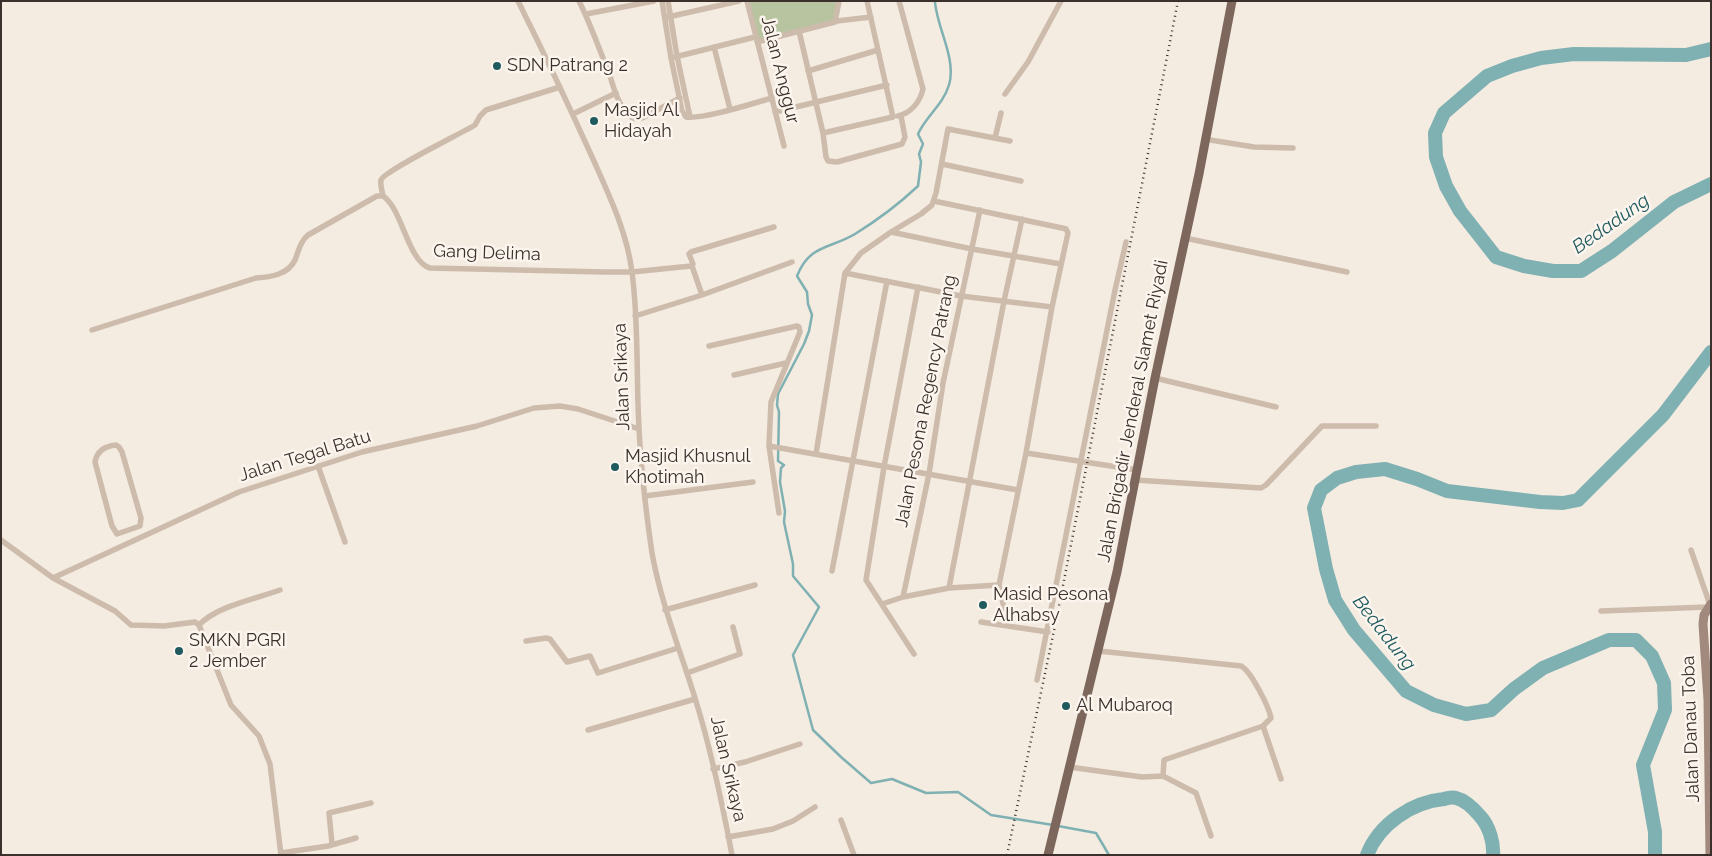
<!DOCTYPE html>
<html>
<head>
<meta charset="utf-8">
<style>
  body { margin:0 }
  #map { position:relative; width:1712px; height:856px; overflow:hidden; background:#f4ebe1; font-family:Raleway,sans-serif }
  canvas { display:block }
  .frame { position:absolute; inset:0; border:2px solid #3b302b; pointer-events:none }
</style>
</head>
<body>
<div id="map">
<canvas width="1712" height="856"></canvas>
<div class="frame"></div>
</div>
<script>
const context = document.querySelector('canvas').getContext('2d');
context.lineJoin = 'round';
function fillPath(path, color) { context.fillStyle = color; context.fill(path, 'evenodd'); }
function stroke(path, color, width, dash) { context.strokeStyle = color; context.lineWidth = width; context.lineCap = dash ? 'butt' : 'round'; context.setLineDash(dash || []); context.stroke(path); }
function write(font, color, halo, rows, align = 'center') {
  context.font = font + ' Raleway,sans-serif'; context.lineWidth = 5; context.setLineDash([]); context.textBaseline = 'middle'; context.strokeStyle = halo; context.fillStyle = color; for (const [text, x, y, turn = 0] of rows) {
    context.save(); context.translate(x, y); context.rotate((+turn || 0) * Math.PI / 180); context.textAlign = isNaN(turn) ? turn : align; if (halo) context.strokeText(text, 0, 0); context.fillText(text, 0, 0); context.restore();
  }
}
fillPath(new Path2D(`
  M748 1H839L836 21 758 42Z`), '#b8c4a0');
stroke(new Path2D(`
  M935 1C936 26 957 59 949 85 943 105 926 116 918 134L923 144 919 154 921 162 918 186C900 203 876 221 855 234 830 249 810 244 797 276L807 292 808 304 812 315 809 331 804 344 778 394 777 405 779 412 778 461 784 465 781 468 780 482 785 511 784 522 793 564V576L819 607 793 655 813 730 841 757 871 783 892 779 926 793 958 792 991 815 1053 825
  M1058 826 1096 833 1109 855`), '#7fb0b2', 2.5);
stroke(new Path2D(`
  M1711 49 1686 55 1574 54 1541 58 1512 66 1487 76 1444 113 1435 133 1436 157 1446 186 1460 211 1496 257 1524 266 1553 271H1581L1612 251 1674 202 1711 184
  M1367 855C1379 824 1412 802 1444 799 1447 798 1453 797 1456 798 1465 800 1474 809 1480 816 1489 826 1494 842 1493 855
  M1655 855V832L1643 765 1665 710 1664 683 1652 656 1636 640H1609L1543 668 1514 689 1491 710 1466 714 1434 705 1406 691 1354 630 1335 600 1326 569 1314 508 1321 490 1337 478 1356 472 1385 469 1417 479 1447 491 1540 502 1563 503 1578 500 1663 415 1711 352`), '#7fb0b2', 14);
stroke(new Path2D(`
  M518 1C544 53 569 106 593 159 609 195 627 232 632 272 639 324 636 377 639 428 641 470 646 512 652 553 661 603 680 650 695 698 711 749 722 802 732 855
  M579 1C591 25 600 51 610 76 614 89 618 104 628 114 632 119 636 120 642 118L680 98
  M662 1 671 58 682 111 686 117C706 119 750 104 772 98
  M668 1 677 56 690 117
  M747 1 784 146
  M586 14 654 1
  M668 17 739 1
  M837 21 871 17
  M799 31 823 133 826 157 828 161 837 162 902 144 905 137 901 116
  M757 42 835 22 839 1
  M714 47 730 109
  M675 57 755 37
  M808 71 878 50
  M1005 94 1028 62 1061 1
  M775 112 887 85
  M573 114 616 93
  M898 116C911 113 920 102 923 89L899 1
  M823 133 893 117 867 1
  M995 138 1001 113
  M1204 139 1254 147 1293 148
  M942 164 1021 181
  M383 196C382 191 380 184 381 180 384 171 462 133 475 125L480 116 486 110 560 87
  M934 201 1062 228 1066 229 1068 233 1052 307 1026 453 999 585 1006 617
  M891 232 972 249 1061 264
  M1185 238 1347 272
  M692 266 702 295
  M845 273 861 253 891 232 921 214 932 205 936 193 948 129 1010 141
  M635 316 702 295 792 262
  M92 330 256 278C270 277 288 275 295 260 299 250 300 242 308 235L377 196H383C402 208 408 262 430 268L605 272H632L691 266 693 264 689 254 691 252 774 227
  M709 346 797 326 799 327 800 332 771 402 769 446 779 513
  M734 375 786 363
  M1155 378 1276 407
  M116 445 119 447 122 452 141 518 140 526 117 534 112 526 95 462C97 451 105 446 116 445Z
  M769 446 1018 490
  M1026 453 1137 470
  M816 454 845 273 961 296 1052 307
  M318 466 345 542
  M1135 480 1261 488 1266 485 1322 426H1376
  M645 496 753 482
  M1 540 53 578 115 611 131 625 164 626 195 622 199 625
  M1691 550 1710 605
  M832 571 887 281
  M53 578 239 492 362 452 477 426 534 408 560 406 578 409 639 429
  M949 588 1004 301 1022 219
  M903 597 929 474 943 383 980 210
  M882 604 903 597 949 588 999 585
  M665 610 755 585
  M1601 611 1708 607
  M981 622 1048 632
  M199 625 231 705 259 736 270 764 281 855
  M199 625C217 606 255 599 280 590
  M526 641 546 638 550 639 567 662 590 656 598 673 678 648
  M1099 651 1241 666C1251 671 1269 707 1271 718L1263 726 1164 760 1163 776
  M914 654 866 580 884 467 918 287
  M687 673 740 654 733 627
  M1037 680 1115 290 1126 242
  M1263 726 1281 779
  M588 730 695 699
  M1069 767 1142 777 1163 776 1196 793 1211 836
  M713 769 745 762 800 744
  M841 820 854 855
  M728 837 773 829 793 821 815 807
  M332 844 329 813 371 803
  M281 853 328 846 356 838`), '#cdbbac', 5.5);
stroke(new Path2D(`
  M1710 855 1708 700 1703 624 1704 615 1711 604`), '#a18a7d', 9);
stroke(new Path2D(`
  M1048 855 1117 572 1155 378 1199 174 1232 1`), '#7d675c', 9);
stroke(new Path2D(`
  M1007 855 1057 616 1178 1`), '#3b302b', 2.5, [1, 4]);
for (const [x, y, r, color] of [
  [497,66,5,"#1f5a5e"],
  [594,121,5,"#1f5a5e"],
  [615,467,5,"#1f5a5e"],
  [983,605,5,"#1f5a5e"],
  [179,651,5,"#1f5a5e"],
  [1066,706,5,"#1f5a5e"]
]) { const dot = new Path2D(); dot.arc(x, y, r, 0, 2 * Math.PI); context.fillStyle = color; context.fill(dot); stroke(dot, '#fbf5ee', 2); }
write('18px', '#3b302b', '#fbf5ee', [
  ["SDN Patrang 2",507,66],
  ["Masjid Al",604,111],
  ["Hidayah",604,132],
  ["Masjid Khusnul",625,457],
  ["Khotimah",625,478],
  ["Masid Pesona",993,595],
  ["Alhabsy",993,616],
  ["SMKN PGRI",189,641],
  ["2 Jember",189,662],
  ["Al Mubaroq",1076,706]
], 'left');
write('18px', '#3b302b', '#fbf5ee', [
  ["Jalan Anggur",780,70,76],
  ["Gang Delima",487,253,2],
  ["Jalan Srikaya",622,377,-92],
  ["Jalan Pesona Regency Patrang",926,401,-79],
  ["Jalan Brigadir Jenderal Slamet Riyadi",1133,411,-79],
  ["Jalan Tegal Batu",305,456,-17],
  ["Jalan Danau Toba",1691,729,-92],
  ["Jalan Srikaya",728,769,77]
]);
write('italic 19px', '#1f5a5e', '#fbf5ee', [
  ["Bedadung",1611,224,-35],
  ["Bedadung",1384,633,52]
]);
</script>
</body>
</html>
